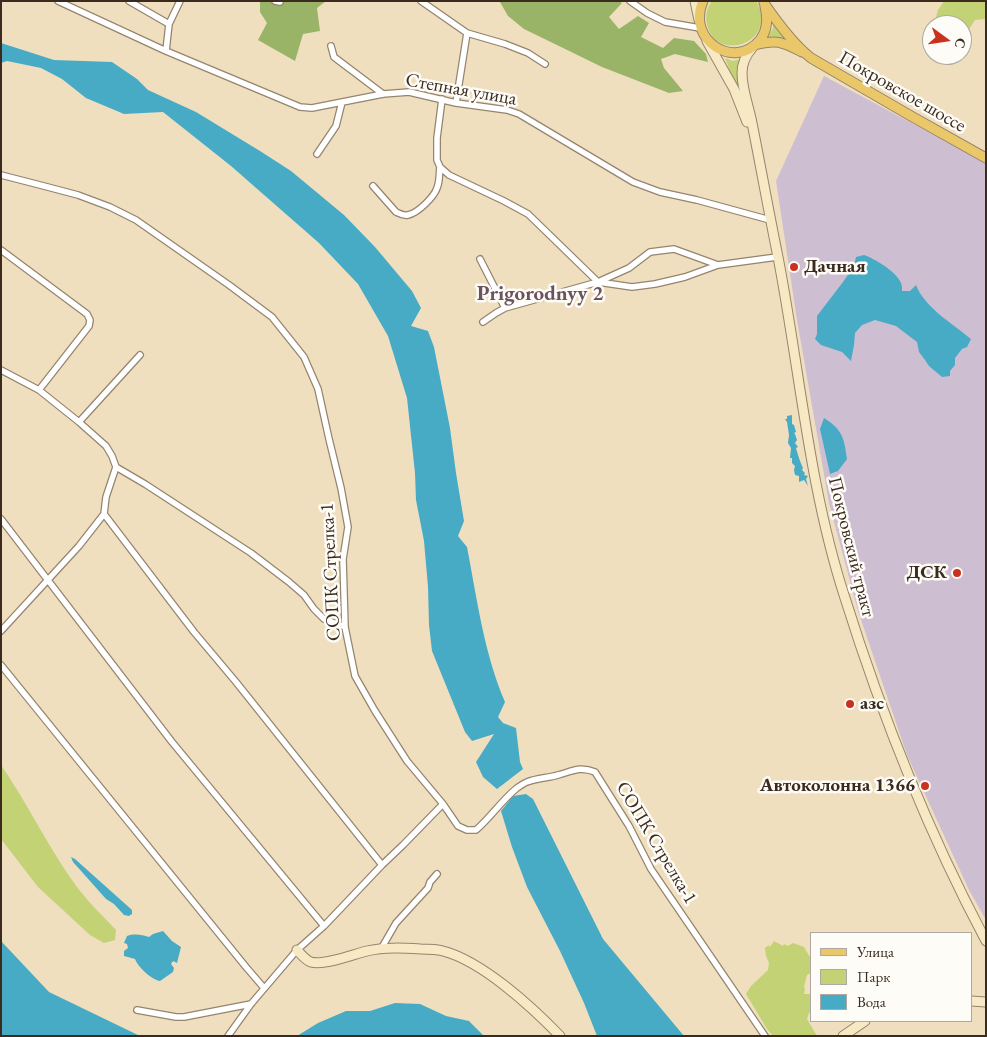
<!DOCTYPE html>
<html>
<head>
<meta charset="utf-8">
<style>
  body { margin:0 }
  #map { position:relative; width:987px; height:1037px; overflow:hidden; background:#efdfbf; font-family:"EB Garamond",serif }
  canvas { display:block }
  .frame { position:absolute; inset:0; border:2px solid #3b2a1e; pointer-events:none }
  .legend { position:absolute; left:810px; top:932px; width:162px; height:90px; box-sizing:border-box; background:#fdfcf7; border:1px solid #afa8a0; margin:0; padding:6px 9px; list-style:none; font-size:15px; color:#3b2a1e }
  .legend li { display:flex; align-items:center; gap:10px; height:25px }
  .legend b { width:25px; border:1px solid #afa8a0 }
  .north { position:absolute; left:922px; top:15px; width:50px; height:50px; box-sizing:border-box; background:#fdfcf7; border:1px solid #afa8a0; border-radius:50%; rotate:104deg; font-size:14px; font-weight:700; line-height:20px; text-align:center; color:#3b2a1e }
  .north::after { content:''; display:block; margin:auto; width:18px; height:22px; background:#c8321e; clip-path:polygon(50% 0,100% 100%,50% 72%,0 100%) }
</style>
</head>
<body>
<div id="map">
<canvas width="987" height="1037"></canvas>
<div class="frame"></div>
<ul class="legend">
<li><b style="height:6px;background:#eac769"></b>Улица</li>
<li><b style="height:14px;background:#c2d275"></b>Парк</li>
<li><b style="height:14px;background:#47abc6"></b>Вода</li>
</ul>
<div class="north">С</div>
</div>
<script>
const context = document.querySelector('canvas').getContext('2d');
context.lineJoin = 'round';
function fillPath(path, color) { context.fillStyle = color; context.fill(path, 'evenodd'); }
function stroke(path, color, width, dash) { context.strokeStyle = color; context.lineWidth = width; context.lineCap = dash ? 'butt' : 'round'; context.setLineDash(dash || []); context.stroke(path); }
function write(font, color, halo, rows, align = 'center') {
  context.font = font + ' "EB Garamond",serif'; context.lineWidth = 5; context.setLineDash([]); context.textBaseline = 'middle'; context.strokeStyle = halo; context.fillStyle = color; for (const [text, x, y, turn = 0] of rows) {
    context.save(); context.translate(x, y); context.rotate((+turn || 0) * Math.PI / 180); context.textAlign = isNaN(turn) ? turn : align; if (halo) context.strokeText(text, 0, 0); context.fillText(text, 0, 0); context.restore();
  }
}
fillPath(new Path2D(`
  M824 76 986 163V920L969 890 907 755 858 611 829 503 797 320 776 181Z`), '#cebed1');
fillPath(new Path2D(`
  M712 1H756C781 42 715 65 707 24 705 16 707 7 712 1Z
  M944 1H985V19L975 20 962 40V25H934L938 10Z
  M773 18 795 44 767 38 773 28Z
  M725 58 733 61 740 59 743 103Z
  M1 765C28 804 49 849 77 887 88 902 103 916 116 930L115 940 104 943 90 935 38 887 1 839Z
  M774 941 783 946 784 944 788 946 793 943 804 947 811 959V973L807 975 804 987 805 989 804 994H811V1012L809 1013 807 1019 817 1036H773L767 1029 746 994 751 986 768 970 769 963 766 956 765 948 769 945 770 947Z`), '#c2d275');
fillPath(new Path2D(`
  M260 1H326L317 8 320 31 303 34 295 61 258 40 267 23 260 12Z
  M495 1H619L622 3 609 17 619 29 638 16 649 23 641 37 663 48 674 38 694 41 706 54 708 62 675 54 661 59 664 68 683 91 669 93 602 67 559 46 524 29 508 16 500 2Z`), '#99b466');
fillPath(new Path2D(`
  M1 43 54 60 112 62 137 79 148 90 196 112 260 151 291 171 344 215 375 247 412 291 421 308 411 326 428 331 434 347 450 428 456 473 464 521 458 536 467 547C477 599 484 653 505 702L498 717 503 723 516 728 520 762 523 769 497 789 483 777 476 762 494 734 472 741 465 732 432 651 429 625 428 587 424 541 416 500 415 473 407 398 388 336 358 284 319 243 231 166 163 112 124 114 86 98 62 79 41 68 7 61 1 63Z
  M864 255C875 259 896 271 901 283 902 285 902 288 902 291H910L916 285C924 307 953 324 971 339L967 347 962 349 955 358V365L950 371V376L942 377 929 366 925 360 919 352 917 342 896 326 875 320 862 325 855 333 854 345 851 361 842 352 821 345 815 339 817 334V316L843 282 854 266 856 257Z
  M792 415V424L794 425 796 432 794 433 795 434 797 440 795 443 798 447 796 448C798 455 800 462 803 468L802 470 805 473 804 475 808 476 806 479 808 486 804 480 799 482V476L795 475 794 470 795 466 792 463V458H790L791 448 788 443 789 435 787 422 785 419H787V416Z
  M824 418C843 430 844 438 847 459L838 471 830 474 820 429Z
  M526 794 533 799 603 939 684 1036H597L584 1003 560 951 527 887 512 847 501 811 513 796Z
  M71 857 75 859 132 910V914L129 916 124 915 114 904 106 899 82 872 73 862Z
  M163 931 172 941 181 947 177 963 173 961 171 964 174 968 173 972 160 981C152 980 138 967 135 959L124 956V951L128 948 127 944 124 943 127 936C135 933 142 935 149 937L153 934Z
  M1 941 49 992 140 1036H1Z
  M395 1003 420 1004 446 1016 469 1021 484 1036H297L318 1023 346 1011H370Z`), '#47abc6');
const street = new Path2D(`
  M58 1 166 51 300 107 312 108 383 94 409 92 456 103 507 110 519 114 633 182 660 192 697 200 770 220
  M129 1 169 24
  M275 1 280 2
  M421 1 467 33 456 103
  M630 1 647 13 665 22 700 28
  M467 33 505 44 528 53 545 64
  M331 46 334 57 383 94
  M166 51 169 24 180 1
  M442 99 437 138V160L440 167 449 175 504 201 528 214 598 282 632 287 655 284 685 277 718 265
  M317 154 336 126 342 102
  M1 175 40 185 78 195 110 207 136 220 229 285 272 317 304 357 318 389 329 439 341 488 348 527 343 559 345 627 355 676 375 711 407 761 443 804 458 826 467 830H476C491 817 502 800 517 788 520 786 524 783 527 782 537 778 548 778 558 775 573 771 580 766 595 772L629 826 651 869 765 1036
  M373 186 396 212C400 214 403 216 408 215 418 213 434 197 437 188 440 181 439 174 440 167
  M1 250 87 314 90 320 89 326 39 390
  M480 259 505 308
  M483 322 496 313 505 308 598 282 629 268 650 252 674 249 718 265 777 257
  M1 370 39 390 79 422 106 446 112 456 116 467 106 497 104 514
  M79 422 140 355
  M116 467 145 484 251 553 289 582 304 595 314 609 324 619 345 627
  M1 519 172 742 324 926
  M1 631 79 546 104 514 194 632 236 682 382 865 324 926 297 950 251 1004 228 1036
  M1 665 246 967 264 988
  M382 865 403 845 443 804
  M381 949 396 923 428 888 430 882 437 874
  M137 1010 176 1017H184L251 1004`);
const secondary = new Path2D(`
  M695 1 699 20
  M707 41 734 89 747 122
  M752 48C746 55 742 63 742 73 742 90 749 107 752 123 761 168 769 213 778 257 800 371 809 488 845 598 882 716 928 832 986 941
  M297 950C301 954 305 960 311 962 324 966 354 954 367 951 385 947 403 948 421 949 428 949 436 949 443 951 482 961 532 1007 560 1036
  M971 1001 986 1002
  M843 1036 865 1021`);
const primary = new Path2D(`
  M703 1C686 40 734 71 760 40 767 31 768 19 765 7
  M764 3C777 22 793 44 811 58L911 116 986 158
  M755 45C777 39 782 42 802 52`);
stroke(street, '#95846e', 8);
stroke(secondary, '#95846e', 11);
stroke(primary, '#95846e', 11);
stroke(street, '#fff', 5.5);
stroke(secondary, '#f7e9c3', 9);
stroke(primary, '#eac769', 9);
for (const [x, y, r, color] of [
  [794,267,5,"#c8321e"],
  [957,573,5,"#c8321e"],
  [850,704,5,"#c8321e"],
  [925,786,5,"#c8321e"]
]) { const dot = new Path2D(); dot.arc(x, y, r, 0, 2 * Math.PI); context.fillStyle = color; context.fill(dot); stroke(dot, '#fdfcf7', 2); }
write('19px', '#3b2a1e', '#fdfcf7', [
  ["Степная улица",461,90,10],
  ["Покровское шоссе",902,92,30],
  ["Покровский тракт",851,547,76],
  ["СОПК Стрелка-1",331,572,-93],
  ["СОПК Стрелка-1",656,843,59]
]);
write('bold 19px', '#3b2a1e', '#fdfcf7', [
  ["Дачная",804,267],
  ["ДСК",947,573,"right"],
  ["азс",860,704],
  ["Автоколонна 1366",915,786,"right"]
], 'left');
write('bold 21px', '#6a525f', '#fdfcf7', [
  ["Prigorodnyy 2",540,294]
]);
</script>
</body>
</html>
